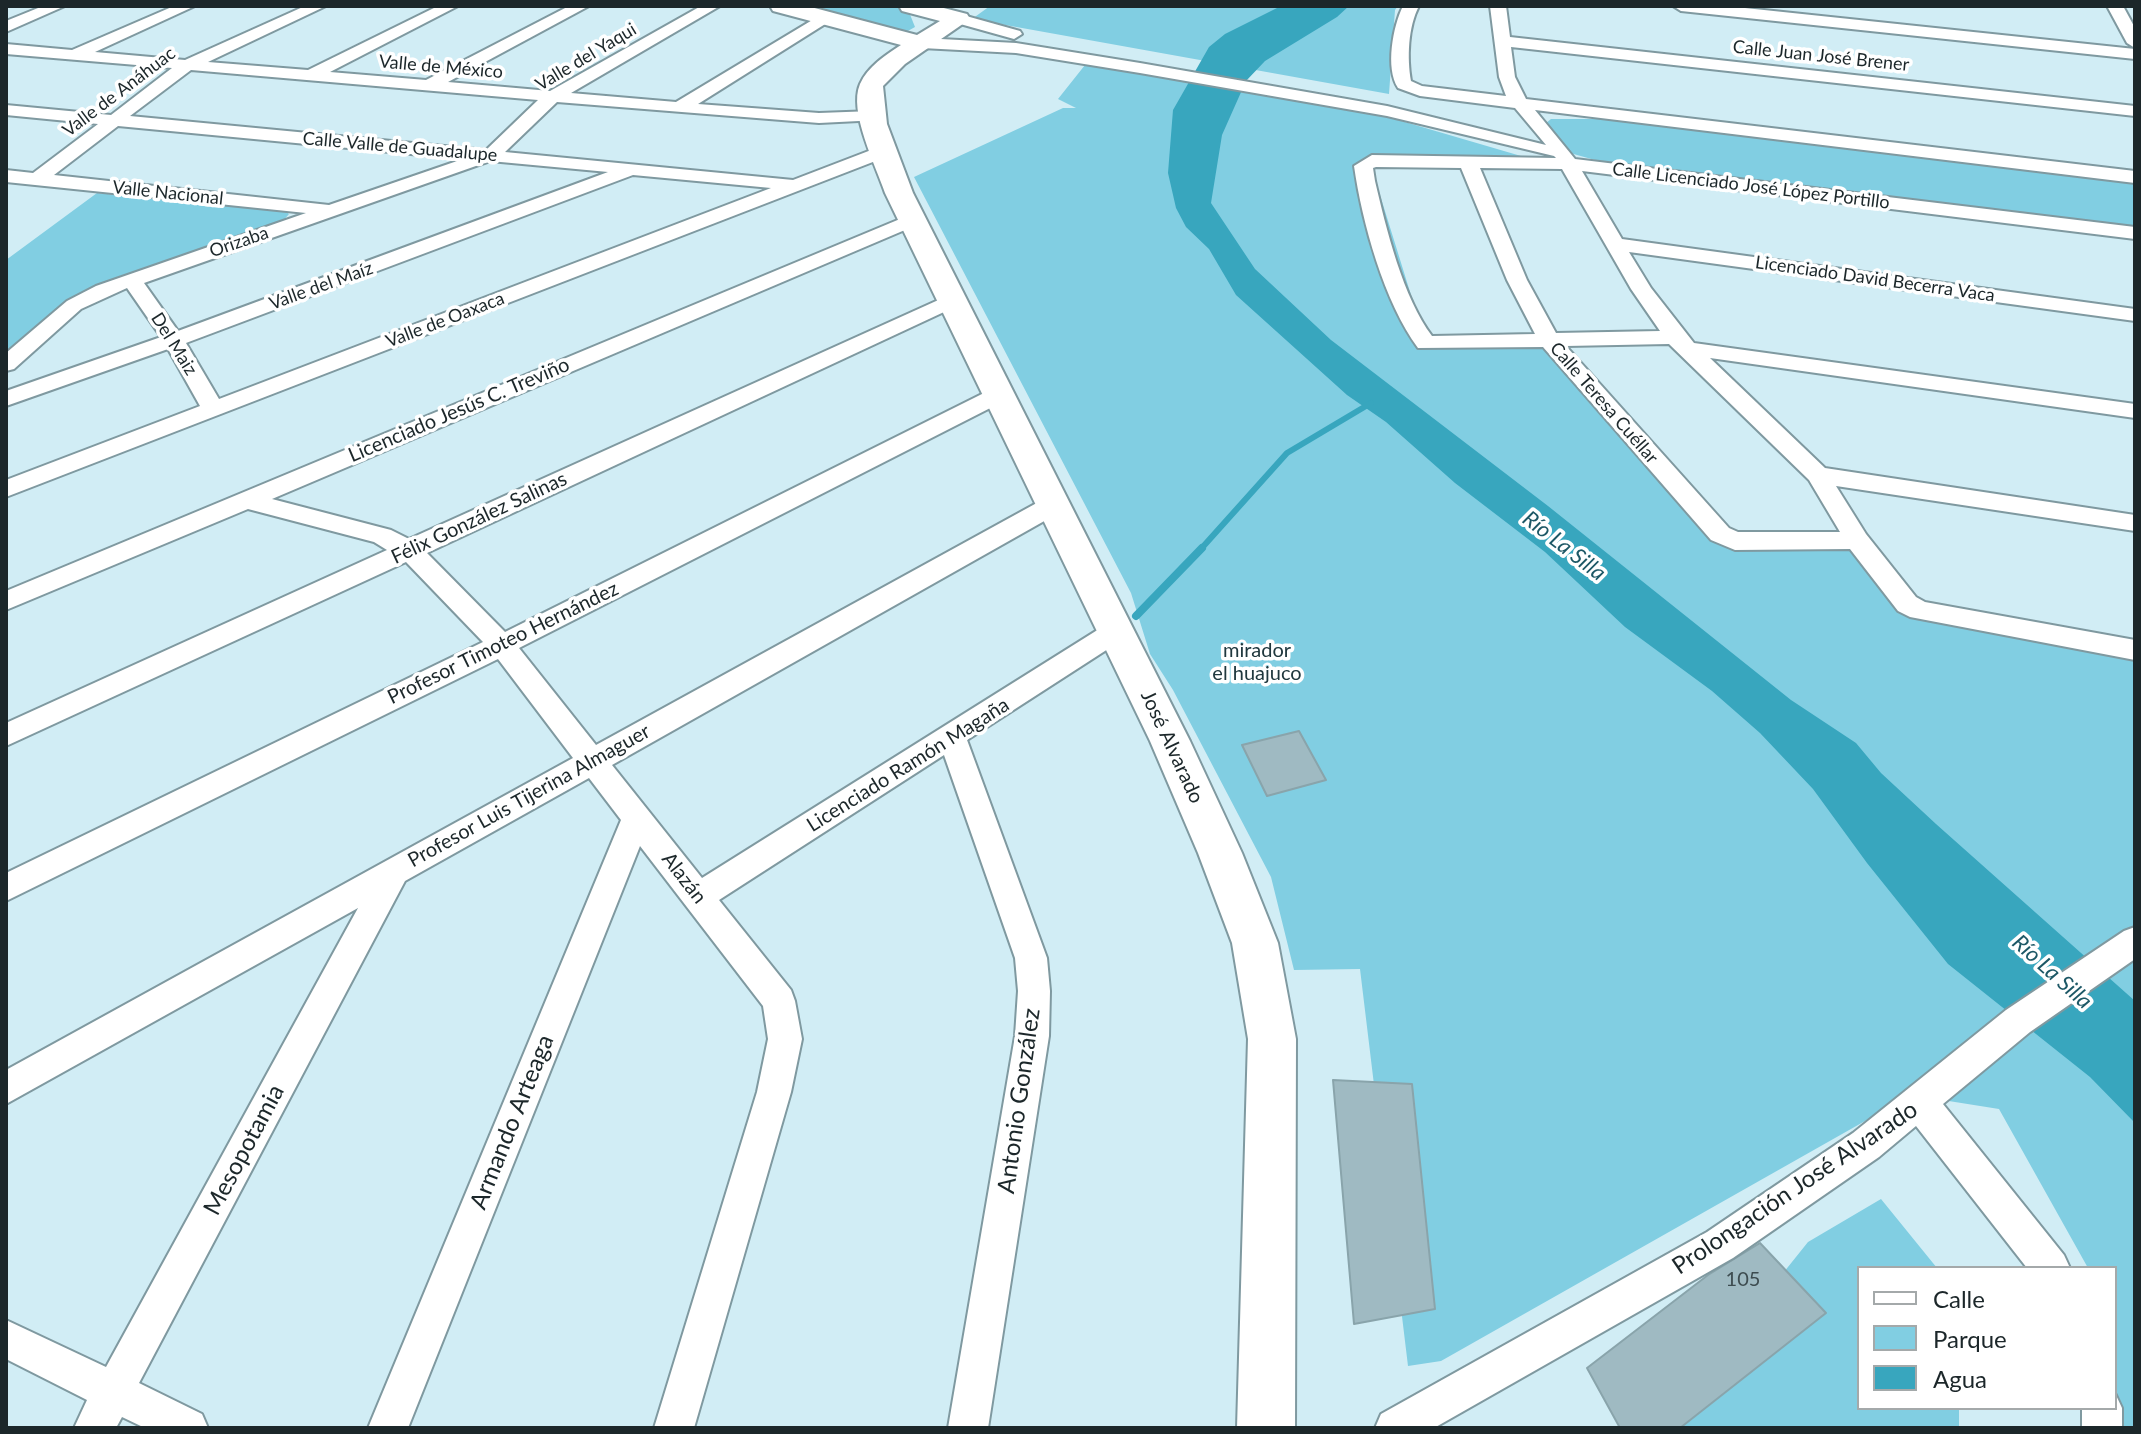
<!DOCTYPE html>
<html>
<head>
<meta charset="utf-8">
<style>
  body { margin:0 }
  #map { position:relative; width:2141px; height:1434px; overflow:hidden; background:#d1edf5; font-family:Lato,sans-serif }
  canvas { display:block }
  .frame { position:absolute; inset:0; border:8px solid #1c272a; pointer-events:none }
  .legend { position:absolute; left:1857px; top:1266px; width:260px; height:144px; box-sizing:border-box; background:#fff; border:2px solid #a4a9aa; margin:0; padding:10px 14px; list-style:none; font-size:24px; color:#1c272a }
  .legend li { display:flex; align-items:center; gap:16px; height:40px }
  .legend b { width:40px; border:2px solid #a4a9aa }
</style>
</head>
<body>
<div id="map">
<canvas width="2141" height="1434"></canvas>
<div class="frame"></div>
<ul class="legend">
<li><b style="height:10px;background:#fff"></b>Calle</li>
<li><b style="height:22px;background:#81cee2"></b>Parque</li>
<li><b style="height:22px;background:#38a6be"></b>Agua</li>
</ul>
</div>
<script>
const context = document.querySelector('canvas').getContext('2d');
context.lineJoin = 'round';
function fillPath(path, color) { context.fillStyle = color; context.fill(path, 'evenodd'); }
function stroke(path, color, width, dash) { context.strokeStyle = color; context.lineWidth = width; context.lineCap = dash ? 'butt' : 'round'; context.setLineDash(dash || []); context.stroke(path); }
function write(font, color, halo, rows, align = 'center') {
  context.font = font + ' Lato,sans-serif'; context.lineWidth = 7; context.setLineDash([]); context.textBaseline = 'middle'; context.strokeStyle = halo; context.fillStyle = color; for (const [text, x, y, turn = 0] of rows) {
    context.save(); context.translate(x, y); context.rotate((+turn || 0) * Math.PI / 180); context.textAlign = isNaN(turn) ? turn : align; if (halo) context.strokeText(text, 0, 0); context.fillText(text, 0, 0); context.restore();
  }
}
fillPath(new Path2D(`
  M798 6H892L909 12 915 27 906 32Z
  M990 6H1398L1395 10 1389 94 972 19Z
  M1085 65 1381 115 1521 156 1371 166 1424 337 1549 340 1717 530 1849 537 1915 608 2135 647V1428H2108L2115 1408V1268H2088L1999 1109 1911 1095 1441 1361 1408 1366 1360 969 1294 970 1271 877 1173 690 1150 654 1131 593 914 177 1063 108H1076L1058 99Z
  M1551 119H1612L2135 180V230L1595 160 1570 153 1546 123Z
  M97 193 285 211 289 214 282 222 81 296 6 358V260Z
  M1881 1199 1937 1268H1859V1408H1959V1428H1634L1679 1403 1808 1242Z`), '#81cee2');
fillPath(new Path2D(`
  M1281 6H1349L1337 17 1265 61 1246 81 1222 135 1211 203 1255 269 1331 340 1548 506 1791 700 1856 743 1881 773 1936 824 2135 1001V1123L2090 1077 1948 964 1867 863 1813 789 1760 733 1712 691 1625 627 1545 552 1455 483 1386 422 1347 395 1236 295 1209 249 1186 227 1176 208 1168 173 1173 110 1209 47 1225 34Z`), '#38a6be');
stroke(new Path2D(`
  M1200 550 1287 453 1371 403`), '#38a6be', 6);
stroke(new Path2D(`
  M1136 616 1202 548`), '#38a6be', 8);
const building = new Path2D(`
  M1299 731 1326 780 1267 796 1242 745Z
  M1333 1080 1412 1084 1435 1309 1354 1324Z
  M1760 1243 1826 1313 1680 1428H1620L1587 1368 1708 1275Z`);
fillPath(building, '#9fbac2');
stroke(building, '#89a4ab', 2);
const street = new Path2D(`
  M43 6H65L6 32V21Z
  M174 6H195L95 52 185 60 305 6H326L208 62 308 70 438 6H458L330 72 426 80 569 6H589L448 82 550 91 701 6H720L571 93 676 102 824 13 832 18 830 21 698 104 819 113 873 111 882 116 879 120 819 123 557 102 505 152 793 180 879 147 885 146 894 151 891 155 6 497V480L200 406 168 349 6 406V391L161 337 127 288 81 309 14 369 6 371V353L67 301 96 286 306 213 6 182V170L33 173 98 124 6 115V105L111 115 172 68 6 54V44L72 50ZM191 70 538 100 486 150 130 116ZM118 126 463 159 329 205 54 175ZM490 161 608 172 178 331 144 283ZM633 175 771 188 219 399 186 343Z
  M1403 6H1419C1408 27 1407 58 1411 81L1422 86 1506 96 1499 77 1490 6H1506L1510 37 2135 106V116L1511 47 1515 77 1526 99 2135 171V183L1535 110 1575 159 2135 227V239L1582 171 1622 239 2135 309V321L1629 252 1651 288 1694 343 2135 404V418L1710 358 1825 468 2135 515V531L1836 486 1866 534 1916 597 1925 602 2135 640V660L1910 617 1898 611 1850 549 1735 550 1711 540 1543 347 1418 348C1384 302 1362 222 1354 166L1372 155 1556 158 1554 156 1387 116 1140 73 1016 53 922 48 914 43 922 38 1016 43 1140 63 1387 106 1546 145 1515 108 1420 96 1398 88C1385 68 1393 26 1403 6ZM1376 167 1461 168 1507 280 1535 334 1432 336C1403 298 1386 228 1375 181L1373 168ZM1480 168 1562 169 1631 289 1660 331 1556 333 1527 280ZM1669 344 1809 480 1840 532H1738L1729 528 1566 346Z
  M1673 6H1726L2135 49V59L1681 11Z
  M2107 6H2123L2135 28V48L2127 43Z
  M959 14 1020 31 1022 34 1014 39 953 22 951 19Z
  M912 214 919 216 922 220 919 224 272 499 391 530 409 539 945 297H959L962 301 959 305 427 553 505 632 990 390H1006L1009 395 1006 400 519 648 596 745 1044 499 1053 497 1062 499 1065 505 1062 511 612 765 702 878 1107 624 1116 621 1125 624 1129 631 1125 638 967 740 1047 958 1050 991 1049 1036 988 1428H948L1015 1036 1018 991 1015 958 944 755 719 900 791 990 795 1001 802 1039 791 1092 694 1428H654L757 1092 768 1039 763 1006 640 846 408 1428H368L621 820 589 778 405 881 139 1383 202 1414 208 1428H145L122 1417 116 1428H74L87 1400 6 1359V1320L106 1367 358 908 6 1104V1070L573 758 498 659 6 901V873L483 642 406 562 6 746V723L387 550 374 542 248 509 6 610V591Z
  M2135 927V959L2030 1032 1943 1104 2064 1255 2070 1268H2027L1916 1126 1879 1157 1733 1258 1434 1428H1375L1381 1414 1707 1232 1853 1133 2006 1010 2124 931Z
  M2115 1393 2122 1408V1428H2082V1408H2115Z`);
const secondary = new Path2D(`
  M770 6H807L917 35 940 21 902 11 899 6H936L967 14 970 19 905 64 883 86 887 124 913 193 1190 741 1242 853 1278 943 1296 1039 1295 1428H1237L1248 1039 1232 943 1198 853 1150 741 885 193C876 166 848 111 860 84 868 66 886 55 901 45L773 11Z`);
stroke(street, '#7f99a0', 4);
stroke(secondary, '#7f99a0', 4);
fillPath(street, '#fff');
fillPath(secondary, '#fff');
write('18px', '#1c272a', '#fff', [
  ["Calle Juan José Brener",1821,56,6],
  ["Valle del Yaqui",586,57,-31],
  ["Valle de México",441,67,5],
  ["Valle de Anáhuac",119,92,-37],
  ["Calle Valle de Guadalupe",400,147,5],
  ["Calle Licenciado José López Portillo",1751,186,7],
  ["Valle Nacional",168,193,6],
  ["Orizaba",239,242,-19],
  ["Licenciado David Becerra Vaca",1875,279,8],
  ["Valle del Maíz",321,286,-20],
  ["Valle de Oaxaca",445,320,-21],
  ["Del Maiz",174,344,58],
  ["Calle Teresa Cuéllar",1604,403,49]
]);
write('20px', '#1c272a', '#fff', [
  ["Licenciado Jesús C. Treviño",459,410,-23],
  ["Félix González Salinas",479,518,-25],
  ["Profesor Timoteo Hernández",503,643,-26],
  ["José Alvarado",1172,747,65],
  ["Licenciado Ramón Magaña",908,765,-32],
  ["Profesor Luis Tijerina Almaguer",529,796,-29],
  ["Alazán",684,878,52]
]);
write('20px', '#20383e', '#fff', [
  ["mirador",1257,651],
  ["el huajuco",1257,674]
]);
write('20px', '#3d4c50', null, [
  ["105",1743,1280]
]);
write('italic 22px', '#1d5866', '#fff', [
  ["Río La Silla",1564,546,38],
  ["Río La Silla",2052,972,42]
]);
write('24px', '#1c272a', '#fff', [
  ["Antonio González",1019,1101,-82],
  ["Armando Arteaga",512,1122,-68],
  ["Mesopotamia",244,1150,-62],
  ["Prolongación José Alvarado",1795,1188,-34]
]);
</script>
</body>
</html>
